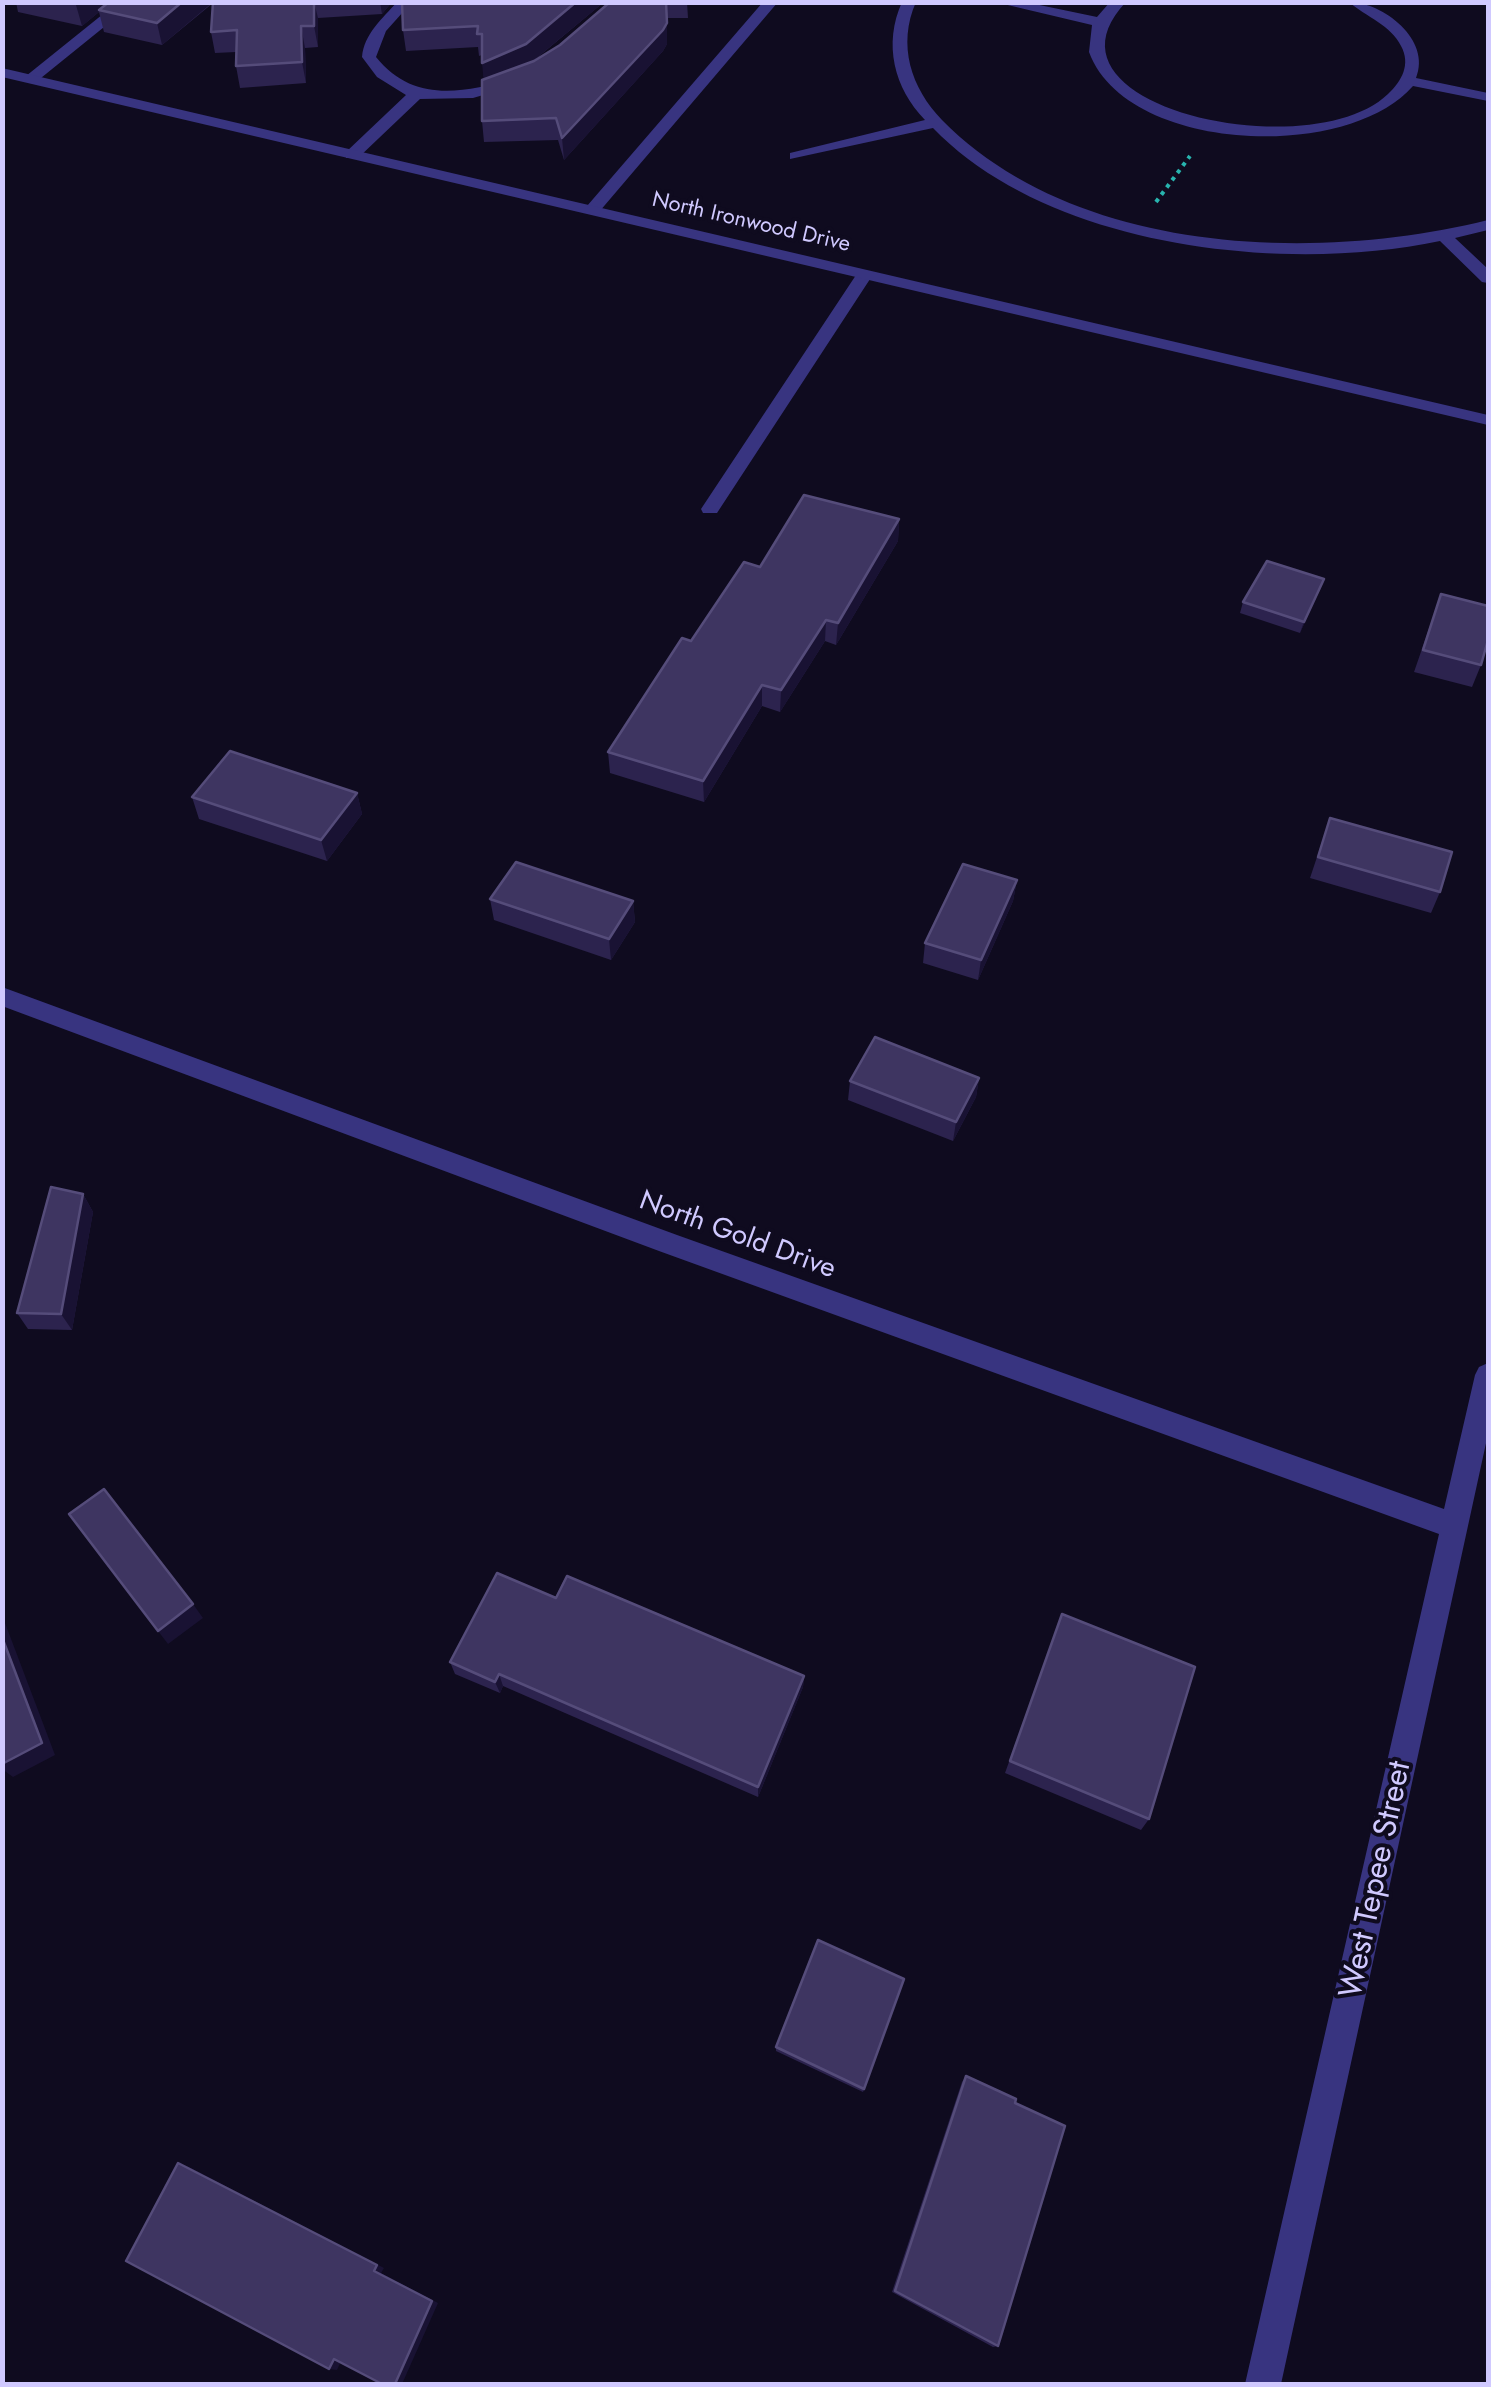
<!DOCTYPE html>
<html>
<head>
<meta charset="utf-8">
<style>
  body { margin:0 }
  #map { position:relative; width:1491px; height:2387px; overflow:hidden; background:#0f0b1f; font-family:Jost,sans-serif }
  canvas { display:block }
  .frame { position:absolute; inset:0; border:5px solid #d0c9ff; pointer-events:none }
</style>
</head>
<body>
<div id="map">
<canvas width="1491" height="2387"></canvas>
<div class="frame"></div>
</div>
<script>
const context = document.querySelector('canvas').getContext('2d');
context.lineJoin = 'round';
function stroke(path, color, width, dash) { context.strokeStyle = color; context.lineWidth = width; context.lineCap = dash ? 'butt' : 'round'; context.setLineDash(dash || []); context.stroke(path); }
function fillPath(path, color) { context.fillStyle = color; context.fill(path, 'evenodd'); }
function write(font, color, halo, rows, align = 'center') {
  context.font = font + ' Jost,sans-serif'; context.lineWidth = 8; context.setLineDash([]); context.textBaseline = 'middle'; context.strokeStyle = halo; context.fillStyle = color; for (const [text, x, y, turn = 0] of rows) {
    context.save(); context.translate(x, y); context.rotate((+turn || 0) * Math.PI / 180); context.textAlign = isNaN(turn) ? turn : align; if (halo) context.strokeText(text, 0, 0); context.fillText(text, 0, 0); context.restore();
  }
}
stroke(new Path2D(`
  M1156 202 1190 156`), '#28b4ae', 4, [4, 5]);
fillPath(new Path2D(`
  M118 2H135L36 82H26V76Z
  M397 2H412L386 31 376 57C413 103 462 93 513 79L521 84 473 98 420 99 358 158H346V152L406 95 377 77 362 57C364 34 382 19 397 2Z
  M902 2H916C897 45 911 88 942 120 1075 255 1315 263 1488 220V230L1455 238 1488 269V283L1482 282 1440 241C1283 274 1049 248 933 128L790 159V153L925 120C894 88 883 44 902 2Z
  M995 2H1025L1097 17 1110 2H1126C1026 107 1311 168 1388 94 1402 81 1411 64 1401 46 1391 25 1366 17 1349 2 1383 2 1432 40 1416 78L1488 93V101L1413 86C1347 162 1126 153 1089 52L1092 25Z
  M860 269 874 273 717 513H703L701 509Z`), '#383480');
fillPath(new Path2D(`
  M763 2H778L599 212H587V206Z
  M2 987 677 1235 1444 1509 1475 1375 1479 1367 1488 1363V1434L1281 2384H1245L1439 1534 659 1251 2 1006Z`), '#383480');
fillPath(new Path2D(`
  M2 68 1488 415V425L2 77Z`), '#383480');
fillPath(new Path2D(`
  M16 2H392L382 14 318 18V47L305 48 306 83 240 88 236 66V52L215 53 211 32 213 3 162 45 104 32 99 12 82 26 18 12Z
  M402 2H604L532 62 560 45 610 2H687L688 18H666L667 44 663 51 564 160 558 140 484 142 482 121 484 79 482 55 479 56 478 47 406 51 403 30Z
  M899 519 898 541 836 645 825 641 780 712 762 706 704 802 610 773 608 752 691 641 760 567Z
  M1324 579 1300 633 1240 613 1243 602Z
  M1441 594 1481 665 1472 687 1414 672Z
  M357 793 362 814 327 861 199 819 192 797Z
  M1330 818 1440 892 1431 913 1310 878Z
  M1017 880 1013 901 978 980 923 963 925 943Z
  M490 899 633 901 635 922 611 960 494 920Z
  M979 1078 976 1097 953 1141 848 1100 850 1081Z
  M83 1194 93 1212 72 1330 28 1329 17 1313Z
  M556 1598 804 1676 803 1687 758 1797 503 1686 500 1693 455 1674 450 1662Z
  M1062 1614 1149 1819 1141 1830 1005 1773Z
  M904 1979 863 2092 776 2051V2047Z
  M966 2076 998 2346 993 2347 892 2292 962 2082Z`), '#2c234e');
fillPath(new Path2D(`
  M79 2H111L99 10V12L82 26 76 5Z
  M182 2H213L162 45 157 23Z
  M314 2 318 18V47L314 26Z
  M380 2H392L382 14Z
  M576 2H604L528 65 484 84 482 63Z
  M667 23V44L663 51 564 160 562 138Z
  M301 26 305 48 306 83 302 62Z
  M899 519 898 541 836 645 838 623Z
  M1324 579 1320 590 1300 633 1304 622Z
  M826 620 825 641 780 712 781 690Z
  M762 685V706L704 802 703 781Z
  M357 793 362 814 327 861 321 840Z
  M1017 880 1013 901 978 980 981 960Z
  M633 901 635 922 611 960 609 939Z
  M979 1078 976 1097 953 1141 956 1122Z
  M83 1194 93 1212 72 1330 61 1314Z
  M193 1604 203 1618 168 1644 158 1631Z
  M2 1615 55 1755 13 1777 2 1769Z
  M499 1674 503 1686 500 1693 495 1682Z
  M804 1676 803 1687 758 1797V1787Z
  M178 2163 189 2167 384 2268 381 2273 438 2303 402 2384H395Z
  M334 2359H342L337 2370 329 2369Z`), '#191233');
const building = new Path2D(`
  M109 2H182L157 23 99 10Z
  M213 2H314V26H301L302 62 236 66 237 30 211 32Z
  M402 2H576L526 44 482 63V34H477L478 26 403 30Z
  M610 2H666L667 23 663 30 562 138 556 118 482 121V80L534 61 560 45Z
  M804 495 899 519 838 623 826 620 781 690 762 685 703 781 608 752 682 638 691 641 744 562 760 567Z
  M1267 561 1324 579 1304 622 1243 602Z
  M1441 594 1488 606V640L1481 665 1423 650Z
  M230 751 357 793 321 840 192 797Z
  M1330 818 1452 852 1440 892 1318 857Z
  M516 862 633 901 609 939 490 899Z
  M963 864 1017 880 981 960 925 943Z
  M875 1037 979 1078 956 1122 850 1081Z
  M51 1187 83 1194 61 1314 17 1313Z
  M104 1489 193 1604 158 1631 69 1514Z
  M497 1573 556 1598 567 1576 804 1676 758 1787 499 1674 495 1682 450 1662Z
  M1062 1614 1195 1667 1149 1819 1010 1761Z
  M2 1637 42 1743 2 1764Z
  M818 1940 904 1979 864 2089 776 2047Z
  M966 2076 1016 2099 1015 2103 1065 2126 998 2346 895 2291Z
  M178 2163 377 2265 374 2271 432 2301 395 2384H382L334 2359 329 2369 126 2261Z`);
fillPath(building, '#3e3561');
stroke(building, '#554c7a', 2.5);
write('22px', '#d0c9ff', '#0f0b1f', [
  ["North Ironwood Drive",751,223,13]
]);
write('28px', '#d0c9ff', '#0f0b1f', [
  ["North Gold Drive",737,1236,20]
]);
write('32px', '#d0c9ff', '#0f0b1f', [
  ["West Tepee Street",1377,1880,-78]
]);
</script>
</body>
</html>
